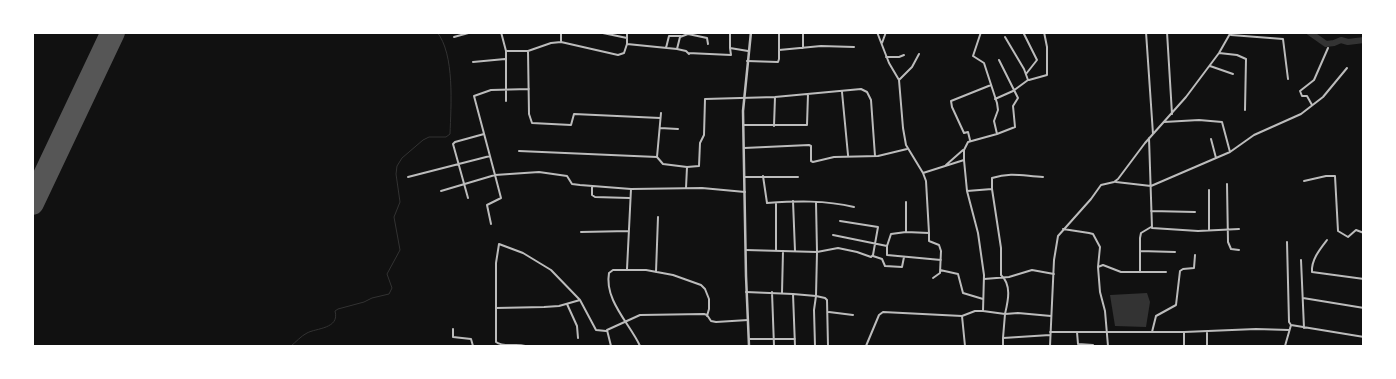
<!DOCTYPE html>
<html>
<head>
<meta charset="utf-8">
<style>
  body { margin:0 }
  #map { position:relative; width:1396px; height:379px; overflow:hidden; background:#111; font-family:"Exo 2",sans-serif }
  canvas { display:block }
  .frame { position:absolute; inset:0; border:34px solid #fff; pointer-events:none }
</style>
</head>
<body>
<div id="map">
<canvas width="1396" height="379"></canvas>
<div class="frame"></div>
</div>
<script>
const context = document.querySelector('canvas').getContext('2d');
context.lineJoin = 'round';
function fillPath(path, color) { context.fillStyle = color; context.fill(path, 'evenodd'); }
function stroke(path, color, width, dash) { context.strokeStyle = color; context.lineWidth = width; context.lineCap = dash ? 'butt' : 'round'; context.setLineDash(dash || []); context.stroke(path); }
fillPath(new Path2D(`
  M1147 293 1150 302 1146 327 1115 326 1110 295Z`), '#333');
stroke(new Path2D(`
  M291 346C296 342 301 336 307 333 316 328 340 329 335 311L338 309 364 302 372 298 389 294 392 288 387 274 400 250 394 217 400 202 396 174 397 166 402 158 423 140 429 137H446L450 134C451 106 455 54 437 32`), '#333', 1);
stroke(new Path2D(`
  M1309 32 1326 44 1334 43 1341 40 1348 42 1364 40`), '#333', 6);
stroke(new Path2D(`
  M32 203 113 32`), '#565656', 24);
stroke(new Path2D(`
  M501 32 506 51
  M598 32 627 38
  M627 32V44
  M730 32V48L748 51
  M877 32 889 63 899 80 903 128 906 145 923 173 926 181 929 233 906 232V202
  M1023 32 1037 60 1026 74
  M1146 32 1153 134
  M1167 32 1172 114
  M1231 35 1283 39 1288 79
  M454 37 472 32
  M561 42V32
  M882 43 886 32
  M666 48 669 36H681
  M803 48V32
  M677 49 680 37 688 34 707 38 708 44
  M779 50 821 46 854 47
  M688 53 731 55 730 48
  M1219 53 1237 55 1246 59 1245 110
  M886 57H899L904 55
  M747 61 778 62 779 59V32
  M473 62 505 59
  M1210 66 1233 74
  M899 80 912 67 919 54
  M1029 80 1047 75V47L1044 32
  M529 89 491 90 474 96 495 175 539 172 567 176 572 184 580 185 631 189 702 188 745 192
  M842 92 848 155
  M995 99 1013 91 1028 80 1024 69 1005 37
  M506 101V51H528
  M1312 105 1307 96H1302L1300 91 1314 80 1328 48
  M661 113 657 157 663 164 687 167 686 188
  M660 118 574 114 571 125 532 123 529 114 528 51 551 43 561 42 618 55 624 53 627 44 677 49 686 51 689 54
  M744 125H807L808 94
  M774 126 775 97
  M660 128 678 129
  M997 134 1015 127 1013 106 1018 98 999 60
  M1149 138 1152 228 1198 231 1239 229
  M1211 139 1216 158
  M970 140 968 132 964 133 952 107 951 101 991 85
  M744 148 809 145 811 146V161L813 162 834 157 878 156 907 149
  M519 151 657 157
  M1230 152 1254 135 1301 114 1323 97 1347 68
  M964 160 967 191 978 233 984 275 983 311H975L962 316 965 346
  M946 165 963 150
  M687 167 699 166 700 143 704 135 705 99 775 97 861 89 867 92 871 100 875 156
  M923 173 964 160V150L968 142 997 134 994 121 998 110 997 103 984 63 973 56 981 32
  M763 176 767 203C796 201 825 200 854 207
  M408 177 490 156
  M745 177H798
  M1304 181 1326 176H1335L1338 231 1348 237 1356 230 1364 233
  M1116 182 1151 186 1230 152 1222 122 1199 120 1164 122
  M1227 184 1228 242 1231 249 1239 250
  M592 186V195L595 197 629 198
  M992 189 1001 248V275C1012 285 1008 301 1005 314L1018 313 1051 316
  M441 191 495 175 501 198 487 205 491 224
  M967 191 992 189V178C1011 172 1023 176 1043 177
  M468 198 453 144 455 142 484 134
  M793 201 795 251
  M776 203V250
  M1151 211 1195 212
  M1063 229 1089 233 1093 234 1100 247 1098 267 1100 292 1105 311 1108 346
  M1209 230V190
  M581 232 629 231
  M906 232 891 234 887 246V255L941 260
  M929 233V241L939 245 941 251 940 273 933 278
  M833 235 887 246
  M1327 240C1320 249 1311 260 1312 272L1364 279
  M1287 242 1289 322 1291 325 1364 337
  M746 250 817 252 816 202
  M1140 251 1175 252
  M873 256 882 259 885 266 902 267 904 257
  M1301 260 1304 328
  M1098 267 1103 265 1121 272H1166
  M627 269 631 189
  M940 270 958 274 963 293 983 299
  M1140 271V238L1141 233 1151 227
  M656 272 658 217
  M984 279 1009 277 1032 270 1054 274
  M746 292 793 294
  M772 292 774 346
  M782 293 783 251
  M1303 298 1364 308
  M567 304 577 326 578 338
  M496 308 544 307 559 306 580 300 596 330 606 331
  M983 311 1005 314 1003 338
  M829 312 853 315
  M453 329V337L471 339 473 346
  M1050 332H1184L1256 329 1289 330
  M1077 332 1078 344 1093 345
  M1152 332 1156 316 1176 305 1180 271 1183 269 1194 268 1195 255
  M1207 332V346
  M750 339H795
  M525 346C516 343 504 348 496 342V263L499 244 523 253 551 270 580 300
  M611 346 607 330 640 315 704 314 707 315 711 321 716 322 748 320
  M640 346C630 324 604 300 609 273L613 270H646L673 275 701 285 705 289 709 299V309L707 316
  M795 346 793 294 816 296 817 252 838 248 857 252 871 257 873 255 878 227 840 221
  M815 346 814 310 816 296 825 298 827 300 828 346
  M866 346 879 315 883 312 962 316
  M1003 346V338L1050 335
  M1050 346 1054 260 1058 236 1091 199 1101 185 1114 182 1118 179 1145 143 1186 97 1219 53 1231 32
  M1184 346V332
  M1285 346 1291 325`), '#bcbcbc', 2);
stroke(new Path2D(`
  M749 346 746 276 743 111 751 32`), '#bcbcbc', 2.5);
</script>
</body>
</html>
